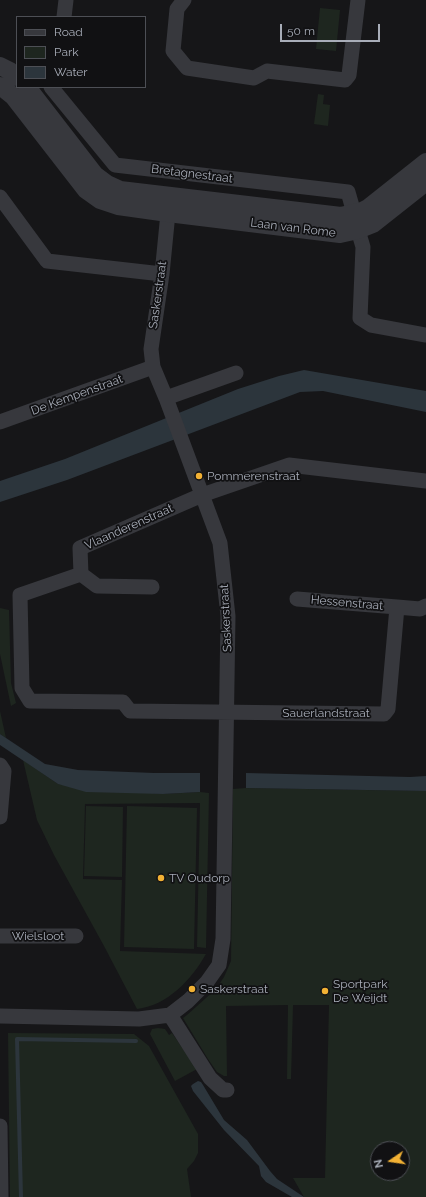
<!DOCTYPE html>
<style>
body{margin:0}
#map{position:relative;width:426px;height:1197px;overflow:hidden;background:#161618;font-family:Raleway,sans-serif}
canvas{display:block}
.legend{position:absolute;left:16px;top:16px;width:130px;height:72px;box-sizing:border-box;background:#111113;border:1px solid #4d4f55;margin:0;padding:5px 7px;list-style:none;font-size:12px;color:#a8adb8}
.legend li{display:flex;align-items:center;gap:8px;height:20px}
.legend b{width:20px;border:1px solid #4d4f55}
.north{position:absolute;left:370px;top:1141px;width:40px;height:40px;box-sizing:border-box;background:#111113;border:1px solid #4d4f55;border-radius:50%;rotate:257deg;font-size:11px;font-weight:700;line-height:16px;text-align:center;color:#a8adb8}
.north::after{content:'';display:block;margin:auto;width:14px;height:18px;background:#f2b134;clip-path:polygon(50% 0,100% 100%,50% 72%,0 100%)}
.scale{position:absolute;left:280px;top:24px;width:100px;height:18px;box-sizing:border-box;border:2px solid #a8adb8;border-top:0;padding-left:5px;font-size:12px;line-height:14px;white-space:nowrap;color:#a8adb8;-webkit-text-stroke:3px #111113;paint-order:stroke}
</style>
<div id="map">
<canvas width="426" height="1197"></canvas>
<ul class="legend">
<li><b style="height:5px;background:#37383d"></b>Road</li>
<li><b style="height:11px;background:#1e261f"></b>Park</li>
<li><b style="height:11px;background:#2c353c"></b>Water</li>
</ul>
<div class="north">N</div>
<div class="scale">50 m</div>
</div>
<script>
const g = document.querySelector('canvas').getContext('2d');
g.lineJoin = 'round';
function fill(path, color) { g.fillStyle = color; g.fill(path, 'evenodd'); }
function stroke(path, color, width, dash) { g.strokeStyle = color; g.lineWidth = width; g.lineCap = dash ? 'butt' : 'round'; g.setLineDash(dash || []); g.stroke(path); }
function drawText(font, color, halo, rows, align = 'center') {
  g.font = font + ' Raleway,sans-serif'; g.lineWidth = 3.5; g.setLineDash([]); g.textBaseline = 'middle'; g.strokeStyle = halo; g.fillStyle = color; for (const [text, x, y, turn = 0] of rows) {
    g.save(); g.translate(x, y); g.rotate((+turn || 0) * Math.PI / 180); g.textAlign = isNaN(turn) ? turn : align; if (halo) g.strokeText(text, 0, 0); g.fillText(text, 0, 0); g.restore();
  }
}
const green = new Path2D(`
 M320 8 340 10 336 51 316 49Z
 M318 94 324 95 323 104 330 105 328 126 314 124Z
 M0 608 9 610 11 683 16 703 11 706 0 654Z
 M0 711 6 738 0 734Z
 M23 760 58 784 163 794 200 792 209 793 206 948 197 947 200 803 85 804 83 879 122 880 120 951 206 954C191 980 168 1005 137 1009L104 946 54 855 37 820Z
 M246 788 426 791V1197H304L293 1178H325L329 1005H293L291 1079H287L288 1005 226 1006 227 1076H224L217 1072 208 1059 183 1018 187 1015 216 989 224 977 231 961 232 879 233 789ZM378 1149H402V1173H378Z
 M86 806 123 807 122 877 84 876Z
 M127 806 197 808 194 949 124 947Z
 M158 1028 165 1029 169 1035 172 1033 197 1069 175 1081 150 1034 152 1029Z
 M8 1033 134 1034 149 1046 198 1134V1153L194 1161 187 1169 191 1197H10Z`);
const water = new Path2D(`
 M304 370 426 391V412L323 391 300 392 67 480 0 502V481L65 459 238 389 279 376Z
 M0 734 45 764 78 770 154 773H200V792L163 794 86 792 58 784 0 745Z
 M246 773 410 777 426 776V791L246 788Z
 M198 1081 201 1082 203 1085 224 1120 247 1140 270 1171 277 1179 304 1197H292L266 1182 261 1176 259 1166 224 1130 193 1091 191 1086 193 1084Z`);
const stream = new Path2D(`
 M21 1197 17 1039 136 1041`);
const minor = new Path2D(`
 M184 0 177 9 173 51 187 68 254 78 267 71 345 80 349 75 358 0
 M64 17 66 0
 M51 87 115 165 348 192 354 213
 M0 197 47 261 162 274
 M358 230 363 247 360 318 371 325 426 335
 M166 398 236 373
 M0 422 153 367
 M81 574 20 595 22 688 30 701 123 702 130 711 384 714 388 709 397 607 420 609 426 606
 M81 574 80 548 202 495 289 465 426 481
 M81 574 97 586 152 587
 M297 599 397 607
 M0 765 4 771 0 817
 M0 936H76
 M170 1015 210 1078 223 1090H227
 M0 1016 139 1019 170 1015 188 1001 207 982 219 965 223 939 228 616 220 543 166 398 153 367 151 349 162 274 168 213
 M0 1126 1 1197`);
const tertiary = new Path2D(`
 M0 66 10 71 17 77
 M0 86 13 96 86 190 100 200 118 206 168 213 340 234 358 230 373 224 426 182
 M27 87 95 175 107 184 120 190 341 216 362 211 368 208 426 162`);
const markers = [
 [199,476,4,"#f2b134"],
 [161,878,4,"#f2b134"],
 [192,989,4,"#f2b134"],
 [325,991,4,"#f2b134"]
];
const streetNames = [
 ["Bretagnestraat",192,174,7],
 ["Laan van Rome",293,228,7],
 ["Saskerstraat",158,295,-82],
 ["De Kempenstraat",77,395,-20],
 ["Vlaanderenstraat",129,527,-24],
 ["Hessenstraat",347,603,5],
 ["Saskerstraat",226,618,-93],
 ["Sauerlandstraat",326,713],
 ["Wielsloot",38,936]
];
const poiNames = [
 ["Pommerenstraat",207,476],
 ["TV Oudorp",169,878],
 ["Sportpark",333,984],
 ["De Weijdt",333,998],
 ["Saskerstraat",200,989]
];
fill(green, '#1e261f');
fill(water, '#2c353c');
stroke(stream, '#2c353c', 4);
stroke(minor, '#37383d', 15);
stroke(tertiary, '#37383d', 18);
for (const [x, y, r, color] of markers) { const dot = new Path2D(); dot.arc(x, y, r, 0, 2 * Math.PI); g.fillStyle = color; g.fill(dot); stroke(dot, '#111113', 1.5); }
drawText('12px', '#a8adb8', '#111113', streetNames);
drawText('12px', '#a8adb8', '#111113', poiNames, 'left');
</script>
